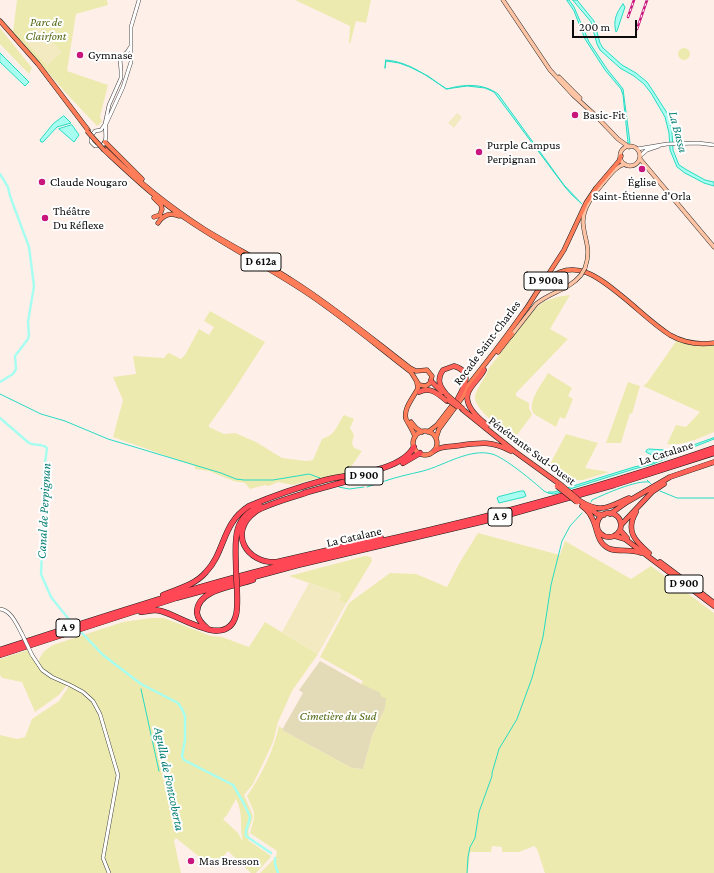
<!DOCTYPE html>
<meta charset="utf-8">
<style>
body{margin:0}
#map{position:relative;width:714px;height:873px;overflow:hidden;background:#ffefe9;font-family:"Crimson Pro",serif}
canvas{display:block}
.scale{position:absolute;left:572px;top:20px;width:65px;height:18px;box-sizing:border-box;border:2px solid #0b0b0b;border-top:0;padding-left:5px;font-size:12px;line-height:14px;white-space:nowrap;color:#0b0b0b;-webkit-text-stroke:3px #fff;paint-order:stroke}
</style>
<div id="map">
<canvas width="714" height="873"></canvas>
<div class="scale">200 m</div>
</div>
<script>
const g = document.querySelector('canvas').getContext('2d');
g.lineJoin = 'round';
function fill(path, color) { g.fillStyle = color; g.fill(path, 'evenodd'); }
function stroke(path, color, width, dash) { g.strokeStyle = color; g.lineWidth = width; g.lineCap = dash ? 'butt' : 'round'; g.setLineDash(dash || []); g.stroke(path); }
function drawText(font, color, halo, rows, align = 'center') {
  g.font = font + ' "Crimson Pro",serif'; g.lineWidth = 4; g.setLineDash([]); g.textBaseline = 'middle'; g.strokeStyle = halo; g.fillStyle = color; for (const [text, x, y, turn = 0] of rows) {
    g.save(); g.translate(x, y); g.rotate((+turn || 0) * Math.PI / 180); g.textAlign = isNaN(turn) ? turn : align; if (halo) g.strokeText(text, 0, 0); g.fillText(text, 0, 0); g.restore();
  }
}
const green = new Path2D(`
 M17 0H107L108 5 76 14 67 71 108 85 100 117 102 122 97 126 64 91 13 32Z
 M295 0H371L366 23 356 21 350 44 349 43 350 26Z
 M0 28 32 68 29 74 0 44Z
 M678 54a6 6 0 1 1 12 0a6 6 0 1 1-12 0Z
 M570 295 550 329 568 339 516 393V396L529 403V408L532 415 514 439C505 431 472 408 475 396 478 385 486 378 489 368L533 311 543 302 557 297Z
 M210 311 265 342 232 393 209 425V427L224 434 235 433 256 442 282 458 306 461 313 460 322 439C337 434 336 426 344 415L354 419 350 428 354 435 352 443 354 448 362 451 346 474 314 479 293 485 278 482 269 486 265 485 250 489 245 483 233 481 209 471 195 469V466L113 437 123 400 113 377 136 374 133 356 164 358 167 354 169 353 181 359 185 355 199 329 209 335 214 327 204 321Z
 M677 340 697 346 714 345V432C699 438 684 446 667 444L676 425 686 427 700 412 643 386 647 383Z
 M548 373 572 388 568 396 573 399 565 419 560 417 556 427 534 414C526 403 542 384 548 373Z
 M628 382 640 386 632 414 630 413 621 443H606Z
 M566 434 598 443 585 468 609 472 583 480H574L550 464Z
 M478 533 560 555 565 541 631 579 651 566 714 613V873H545L537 849 534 846 519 852H502V847L492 846 491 852H470L468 873H260L276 857 277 851 250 833 254 818V812L247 796C261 776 274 750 279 726L283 729 282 730 352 768 363 769 372 736 385 708 382 698 361 684 363 681 320 657 349 603 390 573 416 574 447 587 460 562Z
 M365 556 371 557 372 561 346 604 339 600 341 594 289 576Z
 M151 618H164L211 636 222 637 249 647 265 622 318 654 292 691 278 722 273 742 267 755 253 784 244 795 252 813 253 817 248 831 249 836 248 840 271 856 270 858 256 873H251L228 851 213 868 176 838 174 841 181 873H110L104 858 119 775 102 714 94 700 84 691 52 676 43 670 38 663C41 653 46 648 56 644L123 622ZM236 799C244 815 239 825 243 842L238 833 223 819 227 815Z
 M28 650 42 671 67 685 59 695 35 712 22 682 2 678 0 675V659Z
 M69 686 82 693 93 702 99 714 117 776 102 858 108 873H0V735L17 739 25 737 32 719 59 701Z`);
const cemetery = new Path2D(`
 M320 661 361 684 379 692 382 697 386 698 385 708 372 736 363 769 352 768 282 730 303 693 299 690Z`);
const pitch = new Path2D(`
 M39 26 62 52 47 66 24 40Z
 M457 113 462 117 454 128 448 123Z
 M309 583 341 594 339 600 346 604 318 654 282 632Z`);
const water = new Path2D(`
 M567 0H569L574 7 589 42 607 69 623 89 630 143H628L623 95 621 89 605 70 585 39 574 11Z
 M573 0H577L594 21 600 43 603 48 622 65 636 73 647 82 653 91 669 116 672 132 673 150 679 165 687 170 705 180 714 182V186L704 183 685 173 677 167 670 150 669 133 665 117 651 93 644 84 634 76 620 68 600 50 597 44 591 22Z
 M623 4 625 7 617 31 616 32C613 21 616 13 623 4Z
 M0 53 29 82 25 86 0 62Z
 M386 60C411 62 427 77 447 89 464 84 483 83 498 94L564 185 582 204 572 195 565 187 494 92 485 88 467 86 446 89 428 76 410 67 399 63 386 61 385 68Z
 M64 116 71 123 57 127 43 142H41L40 140 53 124Z
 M72 125 79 135 74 142 59 129Z
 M714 438V439L686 450 653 464 634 469 554 494 548 493V492H554L634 467 652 463 685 448Z
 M649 449 665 450 666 452 665 453 656 457 646 452V451Z
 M521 491H524L526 496 524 497 499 503 497 498 498 497Z`);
const stream = new Path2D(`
 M0 394 41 414 65 421 108 439 221 473 236 479 244 480H273L309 474 320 478
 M647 480 651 484
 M339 487 349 489 364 487
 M367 487C379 483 390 479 402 476 409 474 416 473 423 471 445 465 470 448 492 454 504 457 534 482 544 491L548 493
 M660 491 677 498H714
 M591 502 592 500C605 494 636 480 649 482
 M141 689 159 771
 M467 873 468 857 470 847 475 838 479 812 492 776V773L499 749 517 719 532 678 543 637 551 585 562 541 570 526 582 513`);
const canal = new Path2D(`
 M0 174 8 187 10 196 29 247 34 286 28 322 29 335 28 339 15 356 16 369 13 374 0 382
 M0 418 29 443C35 446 43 443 47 448L44 471V506L41 574 51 597 71 622
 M81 632 103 655 141 684 178 703 182 709 185 716V740L182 756 184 760 233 785 243 802 249 814 250 818 246 831V836L271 853
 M275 858V864L278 873`);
const tertiary = new Path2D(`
 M131 46 127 52 120 59 121 71V78L109 105 105 124 101 130 95 131 91 136V142L95 146H101C109 141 104 132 106 124L123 87 131 62V27L139 0
 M637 149 667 144 698 143 714 145
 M640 156 647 150 659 146
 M0 609C11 610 17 625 22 634
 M32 655 42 670 52 677 70 685 83 692 93 701 100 714 118 775 103 858 109 873`);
const secondary = new Path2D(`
 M503 0 550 70 573 95 595 115
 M559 77 580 98
 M595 115 618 139 629 147
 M620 156a10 10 0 1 1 20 0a10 10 0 1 1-20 0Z
 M640 159 714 247
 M585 268C592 248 584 240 583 222 583 206 595 193 604 182 610 175 616 166 625 164
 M511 336 536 304C550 292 569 290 581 275`);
const primary = new Path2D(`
 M0 21 38 64 88 130
 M105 142 142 179
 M104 150C131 175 157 200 188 220 226 246 268 267 307 293 343 317 376 345 411 372L419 385 426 386 430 383 432 376 427 370 416 371 410 368C371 338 334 307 293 281 264 262 233 247 204 229 168 206 135 179 105 149
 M154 198 161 205 162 209 160 215 154 217
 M158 223C163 215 170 212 179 216
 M544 281 564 250 586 203 596 188 619 161 621 156
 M498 352 512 334
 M462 393C483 367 504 340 523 313 532 302 537 288 548 279 576 257 601 279 623 297 638 309 653 324 670 335 684 343 699 345 714 343
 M411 422 416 428 422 432
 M413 443a12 12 0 1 1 24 0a12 12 0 1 1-24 0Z
 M428 432 437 425 454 403
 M415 437C413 430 409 425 406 419 403 408 414 397 418 388L417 383
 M436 438 439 429 467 391`);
const trunk = new Path2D(`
 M484 370C480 378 473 383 469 391 462 404 478 418 487 425
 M431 381 442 392
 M419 392C430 386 438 394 447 401
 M447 395C440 387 436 380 443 370L454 366C474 372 464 387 457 400
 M462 409 514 451 561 485
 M434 451C441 446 448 447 455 446 478 443 490 440 511 451
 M580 501C601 514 608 507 629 498
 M582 506C586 509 590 513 592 518 598 529 596 543 610 549 620 552 631 549 641 553
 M588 507 597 514 604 515
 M636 512C625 531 635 541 649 553
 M597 525a12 12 0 1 1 24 0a12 12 0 1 1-24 0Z
 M610 514 627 502 670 477 714 462
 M621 525 652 492 664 484
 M620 530 627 538
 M615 536 625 539 714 606
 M660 562 680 577
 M691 585 714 603`);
const motorway = new Path2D(`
 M403 463 420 453
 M304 493 362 477
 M306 493C293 497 265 505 255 512 228 532 246 564 277 562L381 538
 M236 571C236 543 230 519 260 506
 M163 595C178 589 195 585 206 572 226 551 221 524 249 506 273 496 299 487 325 480 350 474 400 472 414 447
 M141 612 155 610 161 611C181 616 227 650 236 615 238 607 237 597 237 588
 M207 628C202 624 198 620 197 613 196 589 236 586 253 580
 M0 650C89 621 177 592 267 569 325 553 384 541 442 527 534 505 625 479 714 448
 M0 655 176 598 298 565 493 519 614 485 714 453`);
const rail = new Path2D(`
 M628 17 634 0
 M637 29 647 0`);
const tertiaryBridge = new Path2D(`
 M22 634 32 655`);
const secondaryBridge = new Path2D(`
 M581 275 585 268`);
const primaryBridge = new Path2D(`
 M87 131 104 150`);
const trunkBridge = new Path2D(`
 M447 395 463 409
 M448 400 458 407
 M561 485 580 501
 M557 486 577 502`);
const motorwayBridge = new Path2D(`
 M236 571 237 588`);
const markers = [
 [80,55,4,"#c8167d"],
 [575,115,4,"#c8167d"],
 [479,152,4,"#c8167d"],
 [642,169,4,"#c8167d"],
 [42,182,4,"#c8167d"],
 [45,218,4,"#c8167d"],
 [191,861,4,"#c8167d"]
];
const shields = [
 [261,262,40],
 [546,281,44],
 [364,476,38],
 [500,517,24],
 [684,584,38],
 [68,628,24]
];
const shieldNames = [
 ["D 612a",261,262],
 ["D 900a",546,281],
 ["D 900",364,476],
 ["A 9",500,517],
 ["D 900",684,584],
 ["A 9",68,628]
];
const parkNames = [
 ["Parc de",46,22],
 ["Clairfont",46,36],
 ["Cimetière du Sud",338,716]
];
const poiNames = [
 ["Gymnase",88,55],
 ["Basic-Fit",583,115],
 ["Purple Campus",487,145],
 ["Perpignan",487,159],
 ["Claude Nougaro",50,182],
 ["Église",642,182,"center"],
 ["Saint-Étienne d'Orla",642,196,"center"],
 ["Théâtre",53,211],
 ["Du Réflexe",53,225],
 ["Mas Bresson",199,861]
];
const streetNames = [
 ["Rocade Saint-Charles",487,343,-53],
 ["Pénétrante Sud-Ouest",532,451,37],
 ["La Catalane",666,453,-18],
 ["La Catalane",354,537,-13]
];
const waterNames = [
 ["La Bassa",678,132,75],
 ["Canal de Perpignan",44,511,-87],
 ["Agulla de Fontcoberta",169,779,78]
];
fill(green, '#edeaaf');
fill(cemetery, '#e3dab8');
fill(pitch, '#f3eac1');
fill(water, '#a7fdef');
stroke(water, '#27dbc3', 1);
stroke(stream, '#27dbc3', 1);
stroke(canal, '#a7fdef', 2.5);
stroke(tertiary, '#3e3e3e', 4);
stroke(secondary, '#2d2d2d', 4.5);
stroke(primary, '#1c1c1c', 5);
stroke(trunk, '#1c1c1c', 5.5);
stroke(motorway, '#1c1c1c', 6);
stroke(tertiary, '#fff', 3);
stroke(secondary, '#ffc4a4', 3.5);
stroke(primary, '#ff7e59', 4);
stroke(trunk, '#ff6257', 4.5);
stroke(motorway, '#ff4755', 5);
stroke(rail, '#c8167d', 2.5);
stroke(rail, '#fff', 1, [3]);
stroke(tertiaryBridge, '#3e3e3e', 4, []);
stroke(secondaryBridge, '#2d2d2d', 4.5, []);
stroke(primaryBridge, '#1c1c1c', 5, []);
stroke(trunkBridge, '#1c1c1c', 5.5, []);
stroke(motorwayBridge, '#1c1c1c', 6, []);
stroke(tertiaryBridge, '#fff', 3);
stroke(secondaryBridge, '#ffc4a4', 3.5);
stroke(primaryBridge, '#ff7e59', 4);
stroke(trunkBridge, '#ff6257', 4.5);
stroke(motorwayBridge, '#ff4755', 5);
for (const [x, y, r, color] of markers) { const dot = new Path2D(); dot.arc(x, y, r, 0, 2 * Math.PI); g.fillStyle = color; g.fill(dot); stroke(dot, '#fff', 1.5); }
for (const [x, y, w] of shields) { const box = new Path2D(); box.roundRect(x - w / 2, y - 9, w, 18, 3); g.fillStyle = '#fff'; g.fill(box); stroke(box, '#0b0b0b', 1); }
drawText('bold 11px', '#0b0b0b', null, shieldNames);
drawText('italic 12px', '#536816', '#fff', parkNames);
drawText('12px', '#0b0b0b', '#fff', poiNames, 'left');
drawText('12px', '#0b0b0b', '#fff', streetNames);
drawText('italic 13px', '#0b8277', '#fff', waterNames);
</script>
